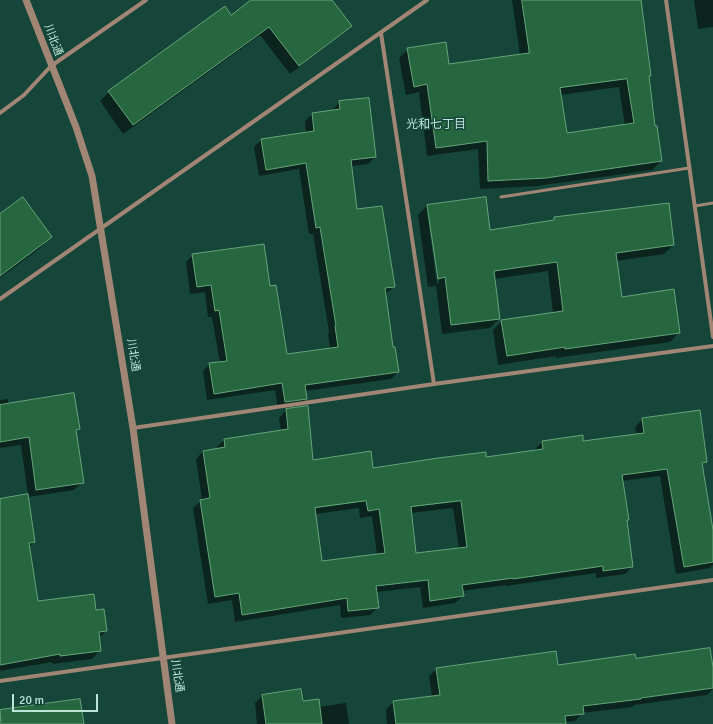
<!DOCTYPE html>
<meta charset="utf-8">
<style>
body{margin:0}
#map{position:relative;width:713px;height:724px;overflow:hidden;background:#164539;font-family:Signika,sans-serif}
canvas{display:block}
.scale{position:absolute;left:12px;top:694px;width:86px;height:18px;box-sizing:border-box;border:2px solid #bce5d8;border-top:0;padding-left:5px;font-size:12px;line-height:14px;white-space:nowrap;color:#bce5d8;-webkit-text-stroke:3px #164539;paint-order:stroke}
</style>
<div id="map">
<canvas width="713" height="724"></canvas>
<div class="scale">20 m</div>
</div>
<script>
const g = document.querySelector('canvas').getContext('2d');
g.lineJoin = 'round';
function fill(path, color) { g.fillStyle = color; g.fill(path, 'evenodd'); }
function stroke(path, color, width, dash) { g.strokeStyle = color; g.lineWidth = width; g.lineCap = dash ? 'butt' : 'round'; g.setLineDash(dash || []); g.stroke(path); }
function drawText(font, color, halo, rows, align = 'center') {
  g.font = font + ' Signika,"Noto Sans JP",sans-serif'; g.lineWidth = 3; g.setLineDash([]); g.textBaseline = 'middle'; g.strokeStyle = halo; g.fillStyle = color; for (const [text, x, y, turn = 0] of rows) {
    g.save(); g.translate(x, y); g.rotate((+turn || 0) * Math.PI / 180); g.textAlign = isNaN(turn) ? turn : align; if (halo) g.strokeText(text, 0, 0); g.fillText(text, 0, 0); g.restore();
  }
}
const shadow = new Path2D(`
 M253 0H331L351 26 341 35 290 74 260 35 123 134 100 101 109 92 231 16Z
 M512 0H640L650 75 648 78 654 128 661 161 652 170 537 186 480 189 478 149 427 156 419 92 406 95 399 58 408 49 449 65 520 55ZM619 87 625 126 567 134 560 95Z
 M694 0H713V27L698 29Z
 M340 102 375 157 368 164 351 166 357 210 394 287 385 294 392 348 398 372 391 379 305 391 306 399 299 406 278 409 275 390 207 400 203 371 210 364 220 363 212 317H208L205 292 190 294 186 262 193 255 269 287 286 355 330 349 328 334 329 332 313 234H309L299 169 259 176 254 147 261 140 306 133 305 121 312 114 333 111V109Z
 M427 206 489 231 551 221 554 218 673 245 664 254 616 261 621 298 679 332 670 342 556 358V356L498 365 493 330 502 321 553 313 548 271 494 279 499 319 490 328 442 334 436 286 428 287 418 215ZM427 212H429L439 283 437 284Z
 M0 216 51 237 40 248 0 278Z
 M8 399V405L79 429 76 432 82 482 74 490 28 497 34 542 28 548 37 602 95 611 106 631 99 638 100 650 92 659 52 664V662L0 671V500L28 495 21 445 0 448V400Z
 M286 410 313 461 372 469 486 458 535 452V449L542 442 582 443 637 435 635 427 643 419 706 462 701 466 713 536V565L710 568 676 574 660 476 622 481 628 520 626 521 632 567 625 574 596 578V573L506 586V585L462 591 463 596 455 603 423 608 420 587 376 592 377 608 370 615 341 618 340 605 235 622 232 600 208 604 193 508 202 500 196 459 203 451 217 449V447L224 440 281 431 279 418ZM359 508 360 518 372 516 377 555 322 562 315 514ZM453 508 459 549 415 554 410 513Z
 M635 659 713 675V689L707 695 634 705 632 707 582 713 575 721 565 722V724H387L386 710 393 702 432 697 429 676 437 669 557 666Z
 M262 696 302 702 319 707 346 703 349 724H257L255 703Z`);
const building = new Path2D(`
 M251 0H332L352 26 299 66 269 27 133 125 108 91 225 6 231 15Z
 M522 0H641L651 76H649L655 126H657L662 161 546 178 488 181 487 141 436 148 427 84 414 87 407 48 446 42 449 64 529 53ZM627 79 634 123 567 133 560 88Z
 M369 98 376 157 351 160 357 209 382 206 395 287 385 288 393 347H395L399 372 305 385 307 399 285 402 282 383 214 394 209 363 227 361 219 310 215 311 211 285 197 287 192 254 264 244 270 286 276 285 287 354 338 347 335 326H336L320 227 316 228 306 163 266 170 261 139 314 131 312 113 340 109 339 101Z
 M23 197 52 237 0 276V214Z
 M486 197 490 230 554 220V217L669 203 674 245 616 253 622 297 674 289 680 333 565 349V347L507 356 501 320 563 311 557 262 494 271 500 319 451 325 445 277 438 279 427 205Z
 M74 393 80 429 76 430 84 483 36 490 29 437 0 442V405Z
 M308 406 313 460 371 451 373 468 438 458 486 452V457L543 449 542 441 583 435V441L644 433 642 418 700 410 707 462 702 463 713 530V562L684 567 667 469 622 475 629 520H627L633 567 603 571V566L513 579V578L462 585 464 596 430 601 428 580 376 586 379 608 348 611 347 598 242 615 239 593 215 597 200 500 210 498 203 451 225 447 224 439 288 429 286 409ZM366 501 368 511 379 509 385 553 322 561 315 508ZM461 501 467 547 416 553 411 507Z
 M28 494 35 542 29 543 38 601 94 594 96 610 104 609 107 631 99 632 101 651 60 656V654L0 665V499Z
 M710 648 713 667V688L641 698V699L583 706 584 714 565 716 566 724H396L393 701 440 695 436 668 556 651 558 665 635 654 636 658Z
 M301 689 303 701 319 699 322 724H266L262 695Z
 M80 699 84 724H1L0 710Z`);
const service = new Path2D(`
 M501 197 689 168
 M695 206 713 203`);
const minor = new Path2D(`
 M666 0 713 337
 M381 33 434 384
 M0 113 24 95 51 66 146 0
 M0 299 427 0
 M133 428 434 384 713 346
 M0 681 713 580`);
const tertiary = new Path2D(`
 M26 0 76 127 92 176 133 428 172 724`);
const streetNames = [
 ["川北通",53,40,69],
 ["川北通",133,355,81],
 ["川北通",177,676,82]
];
const neighbourhoodNames = [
 ["光和七丁目",436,125]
];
fill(shadow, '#0007');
fill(building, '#266740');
stroke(building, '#65a57a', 1);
stroke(service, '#a18675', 3);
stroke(minor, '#a18675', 4);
stroke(tertiary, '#a18675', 7);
drawText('11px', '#bce5d8', '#164539', streetNames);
drawText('12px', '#bce5d8', '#164539', neighbourhoodNames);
</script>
